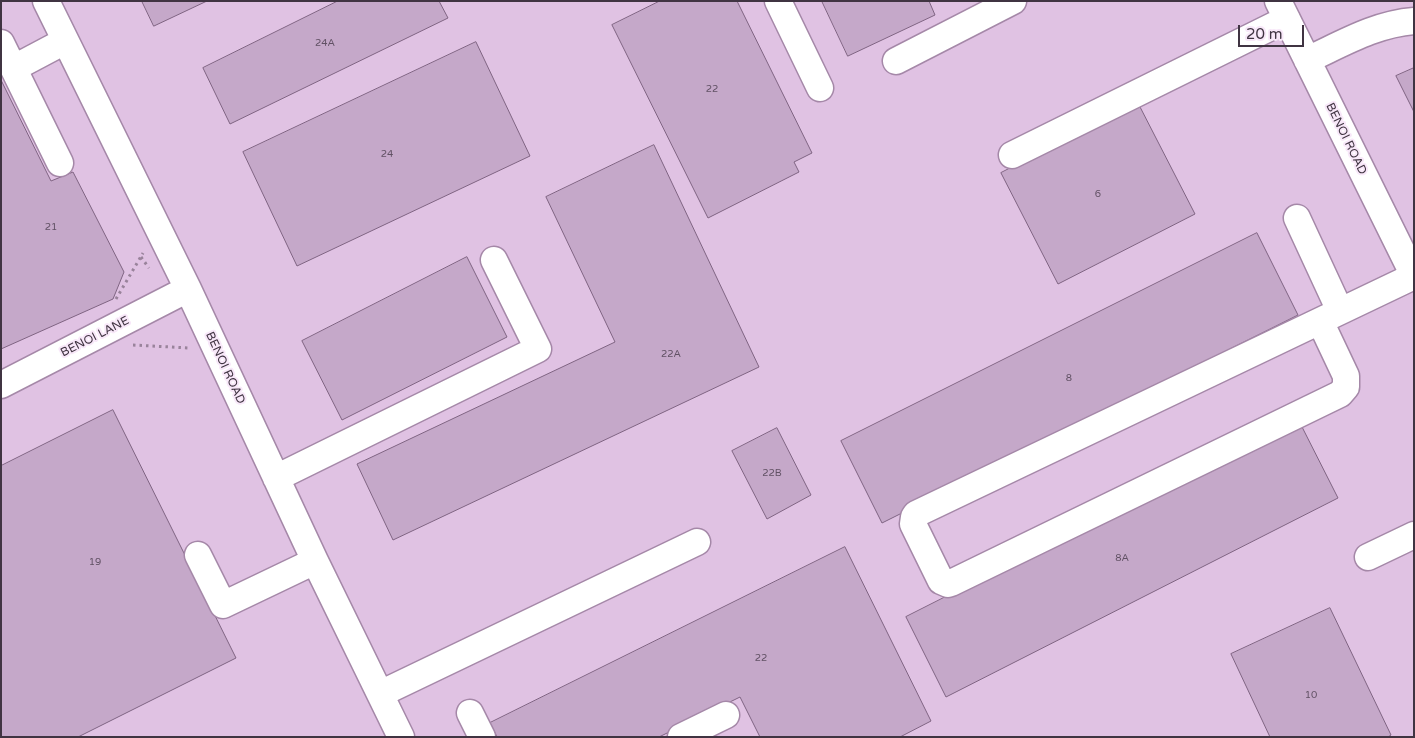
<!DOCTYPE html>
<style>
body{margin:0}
#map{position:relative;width:1415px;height:738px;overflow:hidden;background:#e0c2e3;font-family:"Varela Round",sans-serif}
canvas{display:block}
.frame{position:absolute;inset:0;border:2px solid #403442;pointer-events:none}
.scale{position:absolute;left:1238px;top:25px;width:66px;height:22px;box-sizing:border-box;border:2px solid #403442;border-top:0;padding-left:6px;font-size:15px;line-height:18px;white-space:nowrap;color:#403442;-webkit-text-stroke:4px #f8e8f9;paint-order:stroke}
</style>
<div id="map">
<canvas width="1415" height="738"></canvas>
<div class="frame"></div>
<div class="scale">20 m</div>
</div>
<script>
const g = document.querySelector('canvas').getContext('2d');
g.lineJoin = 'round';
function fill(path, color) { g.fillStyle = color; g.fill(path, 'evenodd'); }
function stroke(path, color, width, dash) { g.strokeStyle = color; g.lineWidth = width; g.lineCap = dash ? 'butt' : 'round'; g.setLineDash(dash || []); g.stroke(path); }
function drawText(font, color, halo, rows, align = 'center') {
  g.font = font + ' "Varela Round",sans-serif'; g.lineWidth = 4; g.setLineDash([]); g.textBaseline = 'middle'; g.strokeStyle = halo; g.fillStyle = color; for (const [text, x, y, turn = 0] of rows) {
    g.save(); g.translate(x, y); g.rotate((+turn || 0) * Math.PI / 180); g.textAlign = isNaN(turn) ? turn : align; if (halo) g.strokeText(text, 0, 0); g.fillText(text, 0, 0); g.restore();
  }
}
const building = new Path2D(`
 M142 1H207L154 26Z
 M338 1H439L448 18 230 124 203 68Z
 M660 1H737L812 153 794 162 799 172 708 218 612 25Z
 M822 1H929L935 15 848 56Z
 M476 42 530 156 297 266 243 152Z
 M1414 68V112L1396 76Z
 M1 80 51 181 73 172 124 272 113 299 1 349Z
 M1138 103 1195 214 1058 284 1001 173Z
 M654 145 759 367 393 540 357 464 615 342 546 197Z
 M1257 233 1298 315 882 523 841 441Z
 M467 257 507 337 342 420 302 341Z
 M113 410 236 658 78 737H1V466Z
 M1298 419 1338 498 946 697 906 617Z
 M777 428 811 495 767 519 732 451Z
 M845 547 931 721 900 737H760L740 697 659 737H497L490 723Z
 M1330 608 1391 735 1388 737H1270L1231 654Z`);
const path = new Path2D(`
 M141 257 149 268
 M116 299 143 253
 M133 345 189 348`);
const minor = new Path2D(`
 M46 1 188 289 315 561 401 737
 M778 1 820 88
 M1278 1 1414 276
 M1 43 60 163
 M1307 60C1342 44 1375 24 1414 21
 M896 61 1013 1
 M14 68 65 41
 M1012 155 1287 19
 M1297 218 1340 311
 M1320 321 1346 376V387L1340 394 951 583 948 584 941 581 913 524 914 517 916 514 1414 276
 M1 385 188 289
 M276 478 538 349 494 260
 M198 555 223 605 315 561
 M1368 557 1414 535
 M380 694 697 542
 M470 713 482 737
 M681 737 726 715`);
const numberNames = [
 ["24A",325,43],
 ["22",712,89],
 ["24",387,154],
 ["6",1098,194],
 ["21",51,227],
 ["22A",671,354],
 ["8",1069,378],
 ["22B",772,473],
 ["8A",1122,558],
 ["19",95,562],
 ["22",761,658],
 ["10",1311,695]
];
const streetNames = [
 ["BENOI ROAD",1346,139,64],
 ["BENOI LANE",95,337,-27],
 ["BENOI ROAD",225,368,65]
];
fill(building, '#c5a8c9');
stroke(building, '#7f6482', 1);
stroke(minor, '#a588a8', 29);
stroke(path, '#99839b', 3, [2.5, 4]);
stroke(minor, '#fff', 26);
drawText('10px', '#615164', null, numberNames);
drawText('12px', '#403442', '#f8e8f9', streetNames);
</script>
